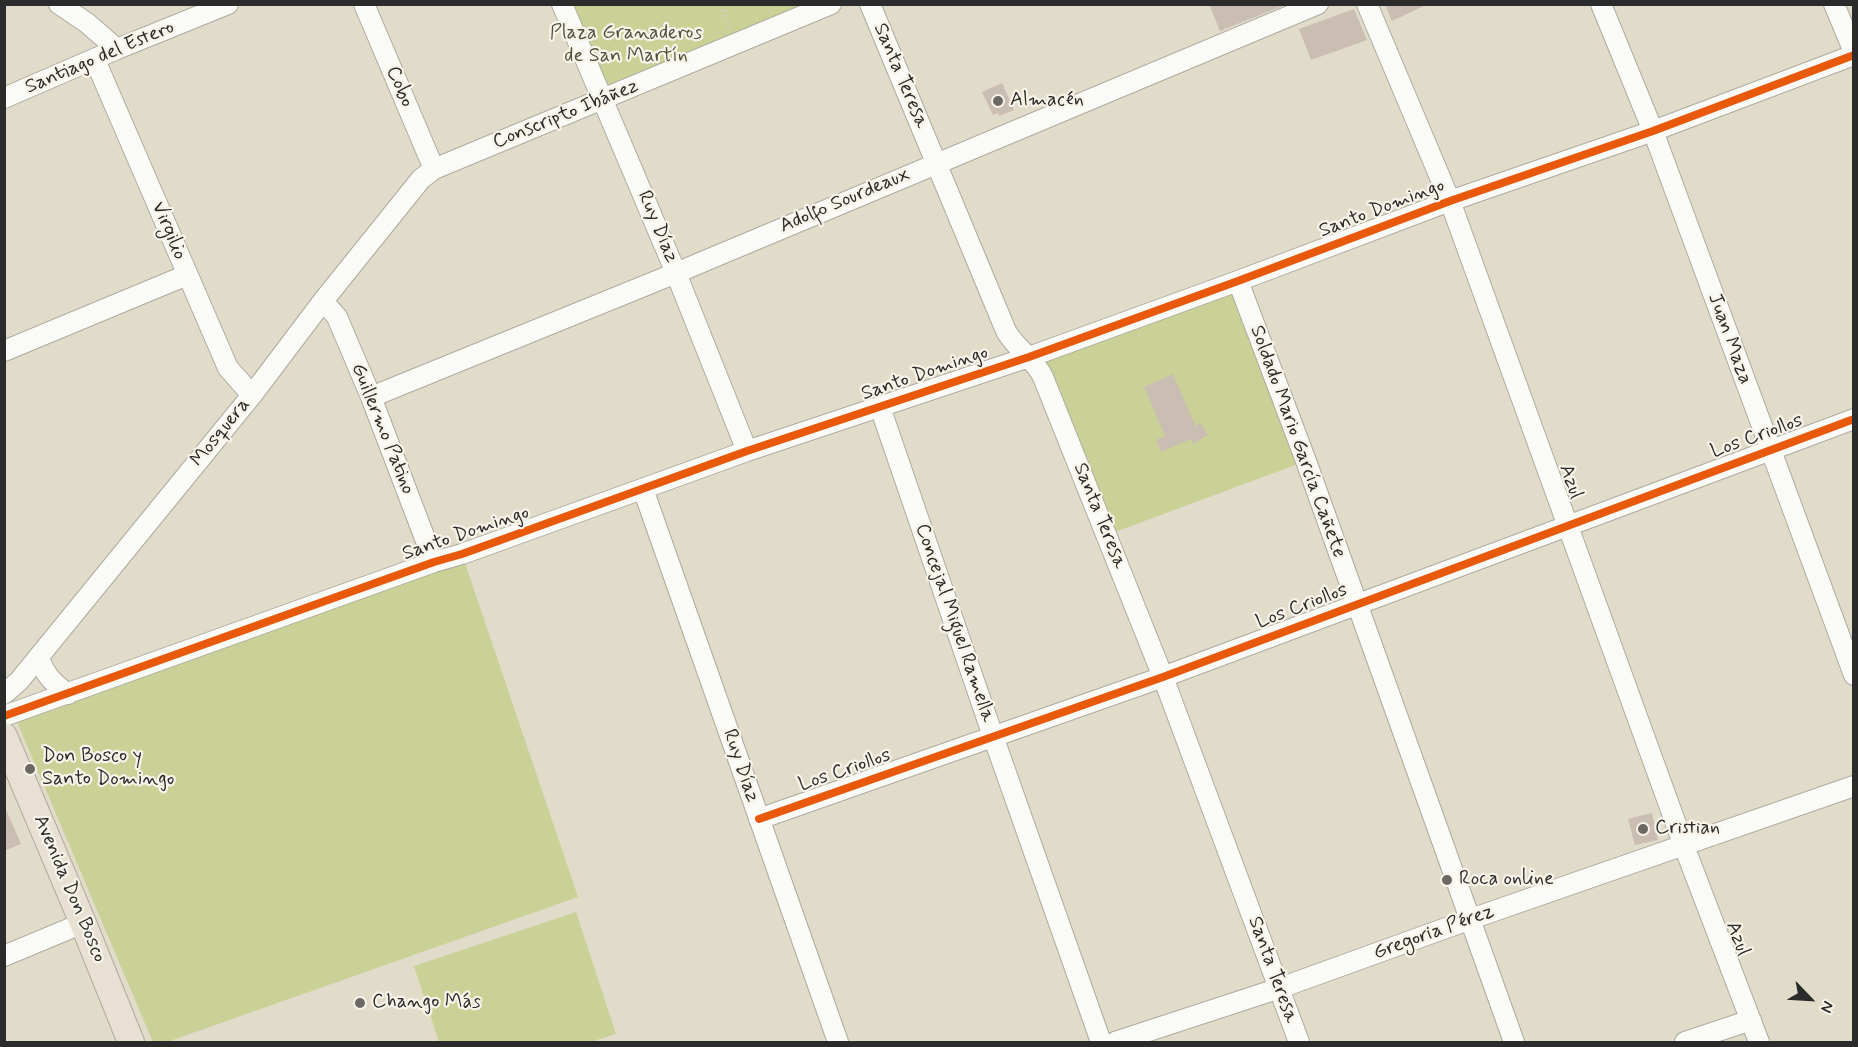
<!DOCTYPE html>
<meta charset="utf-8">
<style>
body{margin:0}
#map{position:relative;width:1858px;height:1047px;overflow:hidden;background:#e1dbc9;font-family:Mynerve,sans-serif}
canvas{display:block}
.frame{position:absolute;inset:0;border:6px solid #2b2b2b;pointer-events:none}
.north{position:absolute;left:1780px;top:969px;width:60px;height:60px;-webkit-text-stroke:4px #f7f3e8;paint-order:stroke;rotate:115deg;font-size:16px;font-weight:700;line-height:24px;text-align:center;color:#2b2b2b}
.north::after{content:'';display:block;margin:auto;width:21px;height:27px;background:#2b2b2b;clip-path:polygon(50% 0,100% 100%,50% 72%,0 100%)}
</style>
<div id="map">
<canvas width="1858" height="1047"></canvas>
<div class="frame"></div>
<div class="north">N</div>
</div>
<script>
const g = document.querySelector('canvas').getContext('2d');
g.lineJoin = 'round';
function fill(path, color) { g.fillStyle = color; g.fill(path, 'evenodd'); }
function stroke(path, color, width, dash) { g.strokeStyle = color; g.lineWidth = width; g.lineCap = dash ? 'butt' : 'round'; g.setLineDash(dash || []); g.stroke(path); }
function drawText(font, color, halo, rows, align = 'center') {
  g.font = font + ' Mynerve,sans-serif'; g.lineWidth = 4.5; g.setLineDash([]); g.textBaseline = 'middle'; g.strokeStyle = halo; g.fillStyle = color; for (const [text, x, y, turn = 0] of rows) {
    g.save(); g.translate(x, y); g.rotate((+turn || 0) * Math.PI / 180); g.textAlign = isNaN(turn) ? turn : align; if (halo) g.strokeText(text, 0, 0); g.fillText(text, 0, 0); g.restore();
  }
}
const green = new Path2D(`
 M562 5H831L603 101Z
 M1238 281 1306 461 1107 535 1029 357Z
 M462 554 578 897 167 1042H153L17 722Z
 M576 912 616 1034 590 1042H439L414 966Z`);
const building = new Path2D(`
 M1209 4H1285V5L1220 31Z
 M1385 4H1428L1392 21Z
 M1354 9 1367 40 1311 60 1299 29Z
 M1002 83 1014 110 999 116 998 113 993 115 982 92Z
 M1173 374 1196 427 1200 422 1208 435 1193 444 1191 439 1161 452 1156 440 1165 436 1144 387Z
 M4 805 21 844 4 851Z
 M1652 813 1658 840 1635 845 1628 819Z`);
const path = new Path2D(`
 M720 4 730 29`);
const minor = new Path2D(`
 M59 4 87 23 117 49
 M364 4 434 169
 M562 4 676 273 747 451
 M870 4 1006 331C1016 349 1034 358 1043 377L1163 677 1299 1042
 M1367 4 1450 201 1684 846 1759 1042
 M1601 4 1653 131 1854 675
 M1834 4 1854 52
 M95 60 228 368 252 395
 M4 98 117 49 228 4
 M1238 281 1306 461 1514 1042
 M323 301 337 317 371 397 434 562
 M4 351 187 275
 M371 397 676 273 1318 4
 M880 407 993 736 1101 1042
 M643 489 838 1042
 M39 657C44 674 53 683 68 694
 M4 694 19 681 252 395 323 301 421 179 434 169 831 4
 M4 716 434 562 462 554 747 451 1029 357 1238 281 1450 201 1653 131 1854 55
 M759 819 1163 677 1854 419
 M4 956 83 923
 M1115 1042 1280 988 1471 919 1854 786
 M1685 1042 1751 1020`);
const major = new Path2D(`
 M4 736 83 923 131 1042`);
const cycleway = new Path2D(`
 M4 716 434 562 462 554 747 451 1029 357 1238 281 1450 201 1653 131 1854 55
 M759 819 1163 677 1854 419`);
const markers = [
 [998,101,6,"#6b6962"],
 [30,769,6,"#6b6962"],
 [1643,829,6,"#6b6962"],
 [1447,880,6,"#6b6962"],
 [360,1003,6,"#6b6962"]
];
const parkNames = [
 ["Plaza Granaderos",626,34],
 ["de San Martín",626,57]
];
const streetNames = [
 ["Santiago del Estero",100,58,-23],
 ["Santa Teresa",900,76,67],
 ["Cobo",399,87,67],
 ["Conscripto Ibáñez",566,115,-22],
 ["Adolfo Sourdeaux",845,201,-23],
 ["Santo Domingo",1382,209,-21],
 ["Ruy Díaz",657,227,67],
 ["Virgilio",168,231,67],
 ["Juan Maza",1729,339,70],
 ["Santo Domingo",925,374,-19],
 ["Guillermo Patino",382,429,68],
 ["Mosquera",221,433,-51],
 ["Los Criollos",1757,437,-20],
 ["Soldado Mario García Cañete",1297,442,70],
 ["Azul",1570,482,70],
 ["Santa Teresa",1099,516,68],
 ["Santo Domingo",466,534,-19],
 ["Los Criollos",1302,607,-21],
 ["Concejal Miguel Ramella",954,623,71],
 ["Ruy Díaz",740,766,71],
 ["Los Criollos",845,771,-19],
 ["Avenida Don Bosco",69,889,67],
 ["Gregoria Pérez",1434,933,-20],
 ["Azul",1737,939,69],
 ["Santa Teresa",1272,970,70]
];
const poiNames = [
 ["Almacén",1010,101],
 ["Don Bosco y",42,757],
 ["Santo Domingo",42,780],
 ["Cristian",1655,829],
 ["Roca online",1459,880],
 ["Chango Más",372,1003]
];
fill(green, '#cad196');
fill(building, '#cabdb2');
stroke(minor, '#aeaa9f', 22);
stroke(major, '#aeaa9f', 28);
stroke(path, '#d1cfcb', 3, [1.5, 4.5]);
stroke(minor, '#fafaf7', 20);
stroke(major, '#e7e0d3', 26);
stroke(cycleway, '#e8590c', 8);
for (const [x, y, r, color] of markers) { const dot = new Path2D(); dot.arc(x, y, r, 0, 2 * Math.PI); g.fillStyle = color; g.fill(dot); stroke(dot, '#f7f3e8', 2); }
drawText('20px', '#4e523c', '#f7f3e8', parkNames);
drawText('20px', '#2b2b2b', '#f7f3e8', streetNames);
drawText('20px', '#2b2b2b', '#f7f3e8', poiNames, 'left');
</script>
